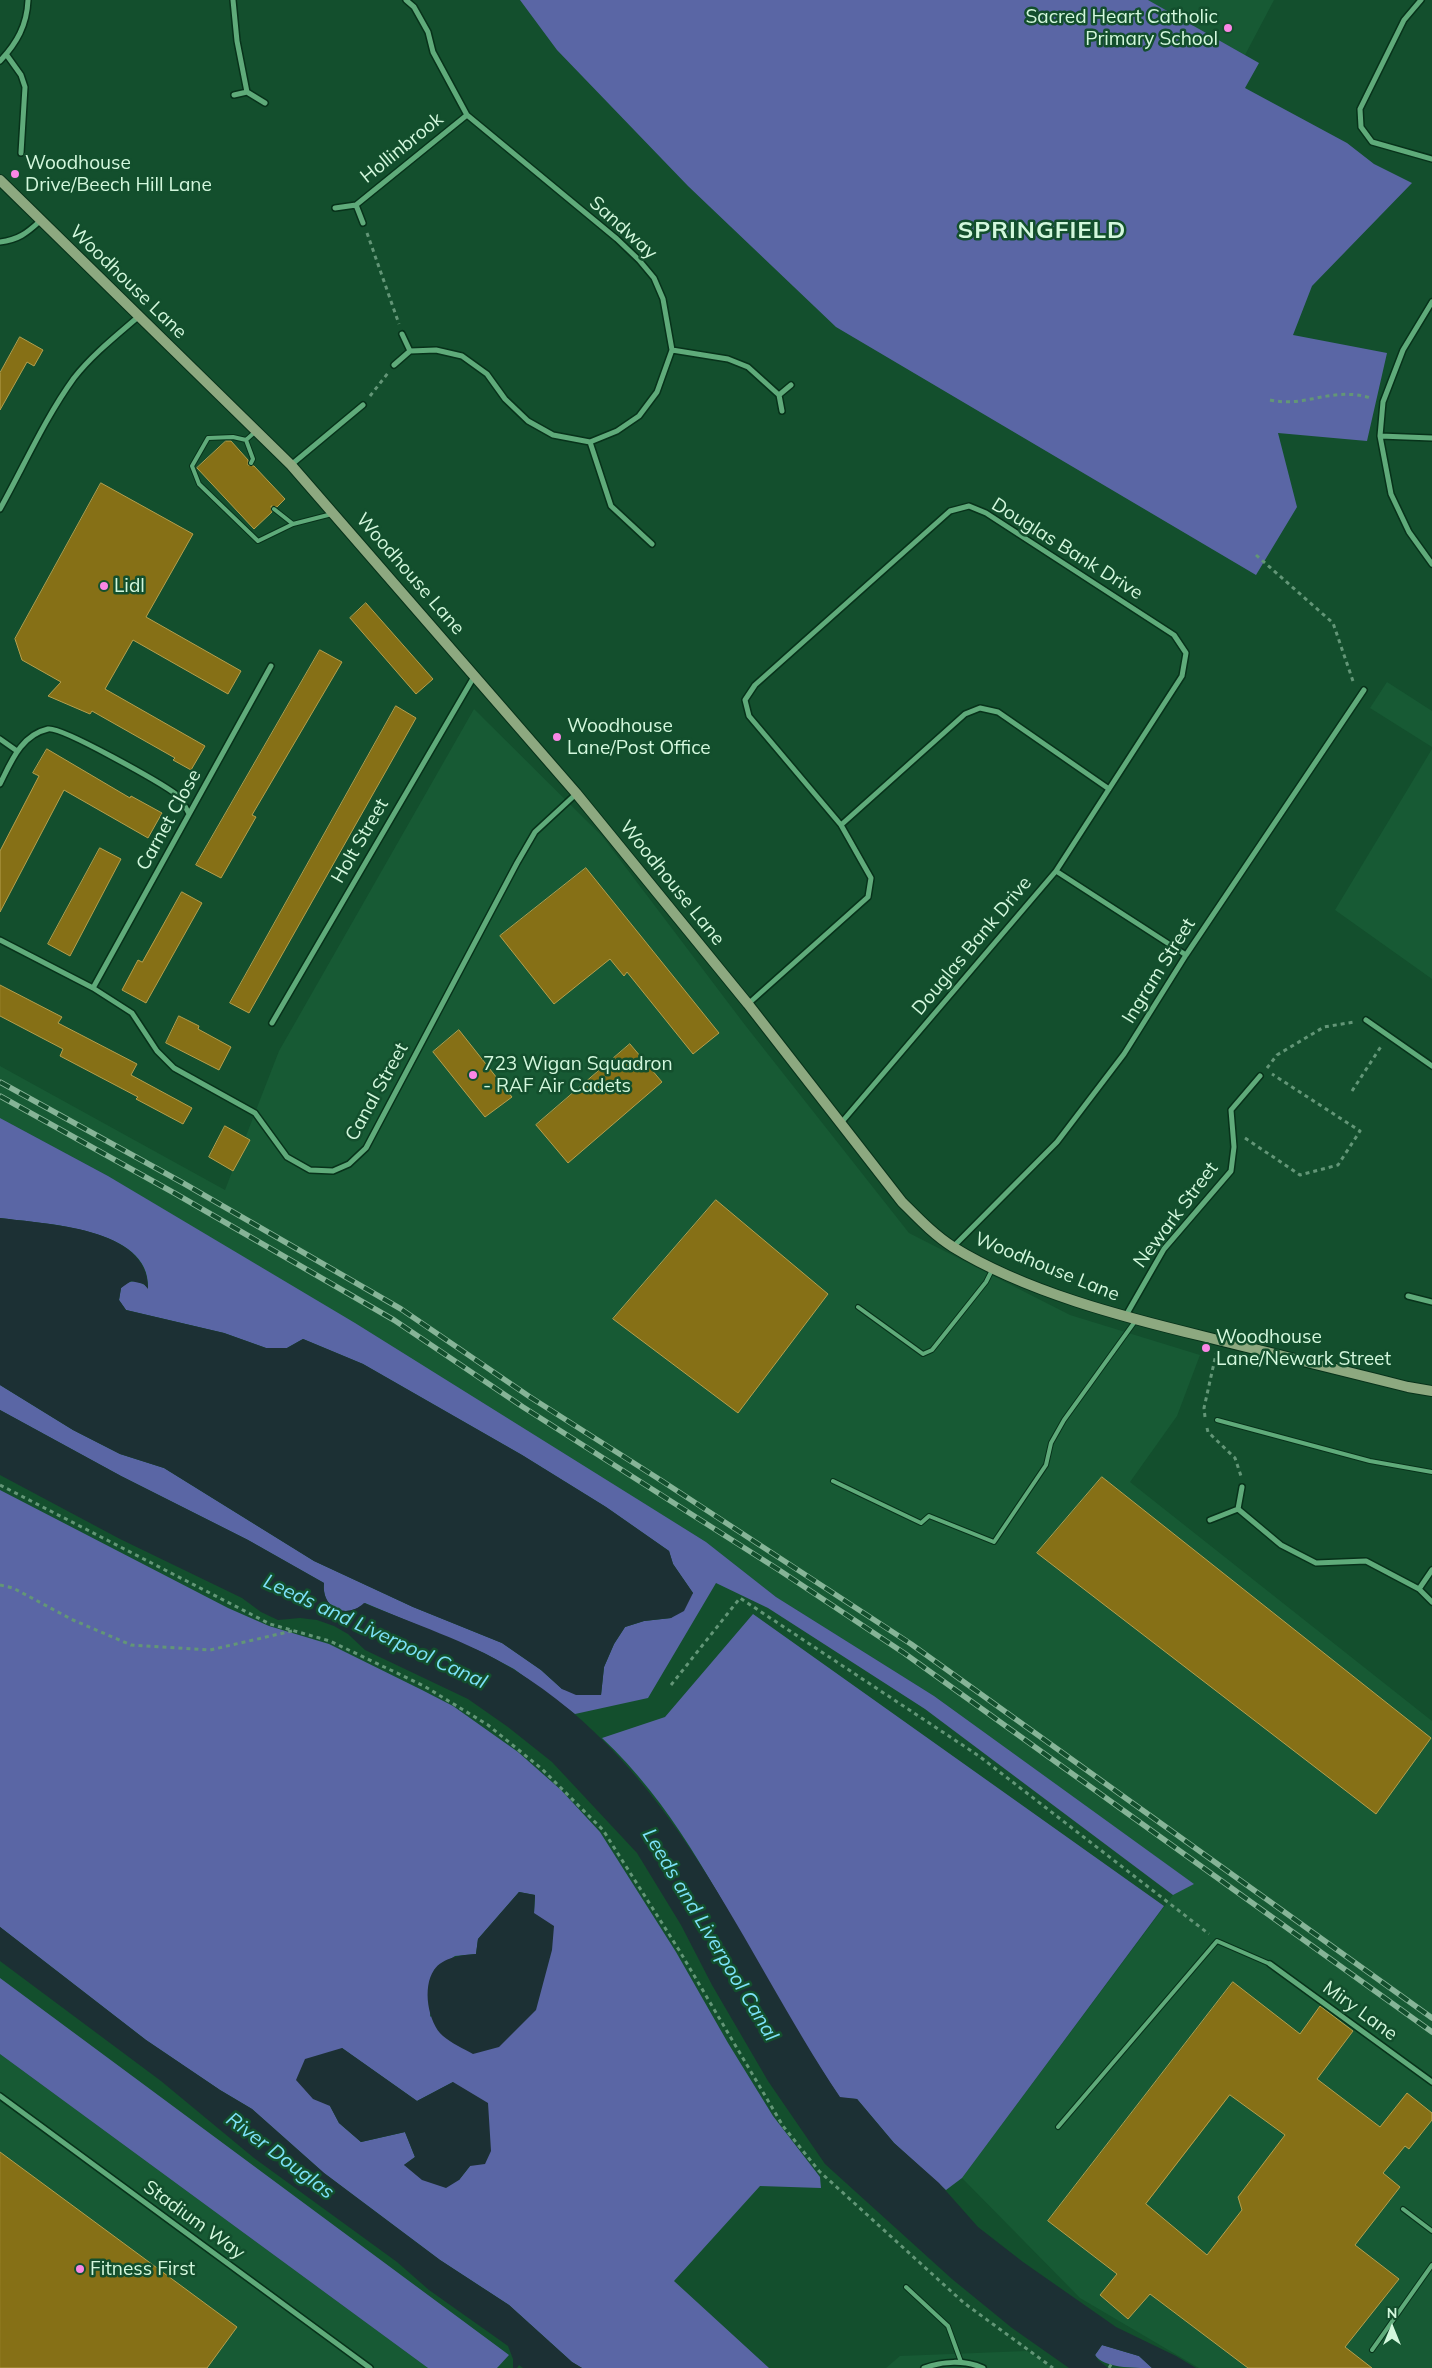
<!DOCTYPE html>
<style>
body{margin:0}
#map{position:relative;width:1432px;height:2368px;overflow:hidden;background:#134f2d;font-family:Mulish,sans-serif}
canvas{display:block}
.north{position:absolute;left:1367px;top:2303px;width:50px;height:50px;-webkit-text-stroke:4px #134f2d;paint-order:stroke;rotate:0deg;font-size:14px;font-weight:700;line-height:20px;text-align:center;color:#d3f8dd}
.north::after{content:'';display:block;margin:auto;width:18px;height:22px;background:#d3f8dd;clip-path:polygon(50% 0,100% 100%,50% 72%,0 100%)}
</style>
<div id="map">
<canvas width="1432" height="2368"></canvas>
<div class="north">N</div>
</div>
<script>
const g = document.querySelector('canvas').getContext('2d');
g.lineJoin = 'round';
function fill(path, color) { g.fillStyle = color; g.fill(path, 'evenodd'); }
function stroke(path, color, width, dash) { g.strokeStyle = color; g.lineWidth = width; g.lineCap = dash ? 'butt' : 'round'; g.setLineDash(dash || []); g.stroke(path); }
function drawText(font, color, halo, rows, align = 'center') {
  g.font = font + ' Mulish,sans-serif'; g.lineWidth = 5; g.setLineDash([]); g.textBaseline = 'middle'; g.strokeStyle = halo; g.fillStyle = color; for (const [text, x, y, turn = 0] of rows) {
    g.save(); g.translate(x, y); g.rotate((+turn || 0) * Math.PI / 180); g.textAlign = isNaN(turn) ? turn : align; if (halo) g.strokeText(text, 0, 0); g.fillText(text, 0, 0); g.restore();
  }
}
const built = new Path2D(`
 M1148 0H1274L1245 55Z
 M1387 682 1432 711V747L1370 708Z
 M474 709 602 836 745 1025 909 1233 1070 1315 1200 1355 1177 1416 1130 1482 1432 1721V2368H1199L1080 2298 962 2178 1173 1895 1193 1884 934 1696 776 1597 706 1542 108 1176 0 1118V1066L225 1190 279 1051Z
 M1432 749V979L1335 910Z
 M0 2054 428 2368H0Z
 M1027 2351 1053 2368H886L900 2356Z`);
const green = new Path2D(`
 M520 0H1148L1259 63 1245 88 1347 143 1374 164 1412 183 1312 286 1293 335 1387 353 1367 441 1278 433 1297 507 1256 575 836 327 688 186 557 50Z
 M0 1118 108 1176 355 1323 706 1542 776 1597 934 1696 1194 1884 1173 1895 925 1709 768 1608 716 1583 648 1698 575 1714 514 1669 484 1653 365 1603C346 1620 321 1608 324 1583L248 1540 121 1476 0 1410V1385L73 1430 120 1454 164 1468 314 1561 413 1607 502 1643 541 1670 562 1689 601 1695 604 1667 614 1644 625 1627 644 1621 671 1618 693 1593 673 1564 669 1551 606 1507 522 1455 363 1364 303 1339 287 1348H266L224 1333 126 1310 119 1300 121 1288C129 1279 139 1279 148 1288 151 1227 43 1224 0 1218Z
 M0 1490 228 1608 269 1626 329 1644 422 1690 453 1706 518 1752 561 1790 600 1832 676 1952 728 2043 773 2116 820 2177 821 2188 760 2186 674 2281 769 2368H582L572 2362 509 2305 440 2260 324 2173 252 2109 220 2090 146 2040 0 1927ZM519 1892 535 1895 534 1913 430 2017 434 1970 455 1956 476 1954 478 1939ZM342 2048 417 2101 453 2082 470 2166 459 2180 404 2165 415 2157 405 2132 361 2142 339 2123 330 2106Z
 M753 1614 1164 1906 962 2178 946 2190 894 2143 857 2099 840 2098C812 2055 785 2013 760 1968 715 1888 671 1802 602 1738L665 1717Z
 M0 1978 509 2355 497 2368H428L0 2054Z
 M1102 2345 1139 2356 1152 2368C1134 2368 1103 2368 1095 2355Z`);
const water = new Path2D(`
 M0 1218C45 1224 150 1227 148 1289L144 1284 131 1281 121 1288 119 1300 126 1310 224 1333 266 1348H287L303 1339 363 1364 522 1455 606 1507 669 1551 673 1564 693 1593 684 1611 671 1618 644 1621 625 1627 614 1644 604 1667 601 1695H576L562 1689 541 1670 502 1643 413 1607 314 1561 164 1468 120 1454 73 1430 0 1385Z
 M0 1410 121 1476 248 1540 324 1583C321 1608 346 1620 364 1603 414 1624 467 1641 513 1669 677 1770 738 1944 840 2097L857 2099 894 2143 939 2183 978 2227 1023 2262 1116 2327 1176 2356 1196 2368H1152L1139 2356 1102 2345 1095 2355 1098 2360 1108 2368H1069L1012 2328 952 2279 825 2164 768 2081 712 1985 681 1925 637 1853 552 1762 508 1727 468 1699 365 1650 348 1634 334 1626 317 1620 300 1618 278 1620 261 1612 242 1598 120 1539 0 1475Z
 M519 1892 535 1895 534 1913 554 1926 552 1950 536 2010 499 2047 473 2054C464 2049 451 2043 443 2036 428 2023 422 1987 434 1970 443 1957 462 1955 476 1954L478 1939Z
 M0 1927 146 2040 220 2090 252 2109 324 2173 440 2260 509 2305 572 2362 582 2368H523L519 2365 517 2368H513V2359L508 2346 429 2290 397 2262 254 2158 161 2081 0 1961Z
 M342 2048 417 2101 453 2082 488 2103 491 2151 485 2164 470 2166 459 2180 446 2188 422 2180 404 2165 415 2157 405 2132 361 2142 339 2123 330 2106 313 2099 296 2080 305 2059Z`);
const building = new Path2D(`
 M20 337 43 350 34 366 27 362 0 410V373Z
 M226 441H231L248 460V465L254 466 285 499 277 507 271 506 272 512 254 529 197 468Z
 M101 483 193 534 146 617 241 671 228 694 133 640 105 689 205 746 191 770 173 760 175 758 92 711 90 714 48 696 61 682 22 660 15 639Z
 M366 603 433 679 416 694 350 618Z
 M320 650 342 662 252 815 256 817 221 878 196 865Z
 M396 706 416 718 249 1013 230 1003Z
 M47 749 130 798 131 796 162 813 148 838 64 790 0 912V851L39 776 33 773Z
 M100 848 121 859 70 956 48 944Z
 M586 868 719 1033 693 1054 627 972 624 976 610 959 554 1004 500 936Z
 M182 892 202 903 146 1003 122 990 138 960 142 962Z
 M0 985 62 1017 58 1023 137 1064 131 1075 192 1108 183 1124 136 1099 138 1097 60 1056 63 1049 0 1016Z
 M179 1016 199 1026 198 1029 231 1047 219 1070 166 1043Z
 M459 1030 512 1097 485 1117 433 1052Z
 M630 1044 662 1082 568 1163 536 1125Z
 M225 1126 250 1140 233 1171 209 1157Z
 M716 1200 828 1294 738 1413 613 1319Z
 M1102 1477 1431 1738 1376 1814 1037 1553Z
 M1233 1982 1300 2034 1320 2006 1353 2031 1317 2079 1380 2127 1407 2093 1432 2113V2120L1409 2149 1405 2146 1383 2173 1400 2187 1355 2245 1399 2279 1345 2347 1372 2368H1248L1150 2294 1128 2319 1100 2295 1117 2274 1048 2221ZM1230 2095 1285 2135 1238 2197 1242 2210 1207 2255 1146 2204Z
 M0 2152 237 2327 207 2368H0Z`);
const path = new Path2D(`
 M367 233 399 324
 M370 396 388 373
 M1270 400C1307 408 1331 386 1371 398
 M1256 555 1333 623 1354 684
 M1267 1068 1277 1055 1324 1027 1354 1022
 M1352 1091 1382 1045
 M1245 1138 1300 1175 1338 1165 1360 1131 1272 1074
 M1205 1417 1204 1408 1216 1354
 M1207 1428 1208 1432 1235 1458 1241 1476
 M0 1485 270 1624 330 1641 424 1686 488 1725 542 1769 603 1830 679 1950 783 2126 819 2171 964 2303 1053 2368
 M0 1585 13 1588 73 1620 131 1645 210 1650 292 1631
 M671 1685 740 1598 979 1756 1209 1934
 M1109 2368 1112 2363`);
const lane = new Path2D(`
 M246 440 233 437 208 438 192 466 199 484 258 541 293 524
 M251 463 253 459 246 440 256 431
 M274 509 293 524 332 514
 M858 1307 923 1354 932 1350 986 1282 992 1270
 M1217 1420 1370 1461 1432 1472
 M833 1481 921 1523 929 1516 994 1542 1046 1465 1051 1443 1064 1420 1136 1320
 M1058 2127 1217 1941 1270 1964
 M1403 2209 1432 2231
 M906 2287 948 2326 961 2362
 M1372 2350 1432 2265`);
const street = new Path2D(`
 M233 0 237 41 247 92 265 103
 M1421 0 1404 20 1360 109 1361 127 1372 142 1432 159
 M6 54 21 75 25 87 21 153
 M0 61C17 43 27 25 28 0
 M234 95 247 92
 M356 205 363 223
 M335 208 356 205 467 115
 M0 242C18 240 27 233 40 221
 M1432 302 1403 350 1383 402 1380 436 1391 494 1409 532 1432 564
 M402 334 410 351
 M672 350 728 359 748 367 779 395 782 411
 M394 365 410 351 436 350 462 356 487 374 505 399 528 421 553 435 590 442 617 431 639 416 657 392 672 350 663 299 654 278 639 260 617 239 467 115 433 52 428 32 414 7 406 0
 M779 395 791 385
 M1380 436 1432 438
 M590 442 611 506 652 544
 M291 465 363 405
 M0 509C24 466 45 418 74 378 92 355 116 336 138 317
 M0 739 17 751
 M0 784C11 762 21 735 48 729 61 726 163 784 177 795 182 799 186 808 189 814
 M841 825 965 714 980 708 998 712 1109 789
 M1056 871 1186 955
 M0 940 93 988 132 1013 157 1051 174 1068 255 1113 287 1157 310 1170 333 1171 349 1164 366 1148 517 863 535 832 576 794
 M93 988 271 666
 M748 1004 868 897 871 878 841 825 749 716 745 700 755 685 950 511 969 506 986 513 1174 635 1186 653 1182 676 1056 871 841 1123
 M1366 1020 1432 1066
 M272 1023 475 675
 M953 1247 1057 1142 1124 1054 1186 955 1364 690
 M1408 1296 1432 1302
 M1125 1317 1164 1249 1231 1171 1234 1147 1231 1110 1260 1076
 M1238 1509 1281 1545 1316 1563 1366 1561 1419 1589 1432 1602
 M1210 1520 1238 1509 1242 1487
 M1419 1589 1432 1570
 M1270 1964 1432 2082
 M0 2096 370 2368
 M924 2368C943 2361 965 2360 983 2368`);
const secondary = new Path2D(`
 M0 180 291 465 576 793 748 1004 902 1202C918 1218 934 1235 953 1247 1026 1292 1123 1317 1206 1337 1274 1354 1341 1370 1408 1387L1432 1391`);
const rail = new Path2D(`
 M0 1082 183 1183 401 1309 530 1397 662 1481 911 1644 1432 2018
 M0 1096 176 1194 394 1320 523 1407 779 1570 904 1653 1432 2032`);
const markers = [
 [1228,28,5,"#fa87e6"],
 [15,174,5,"#fa87e6"],
 [104,586,5,"#fa87e6"],
 [557,737,5,"#fa87e6"],
 [473,1075,5,"#fa87e6"],
 [1206,1348,5,"#fa87e6"],
 [80,2269,5,"#fa87e6"]
];
const poiNames = [
 ["Sacred Heart Catholic",1218,17,"right"],
 ["Primary School",1218,39,"right"],
 ["Woodhouse",25,163],
 ["Drive/Beech Hill Lane",25,185],
 ["Lidl",114,586],
 ["Woodhouse",567,726],
 ["Lane/Post Office",567,748],
 ["723 Wigan Squadron",483,1064],
 ["- RAF Air Cadets",483,1086],
 ["Woodhouse",1216,1337],
 ["Lane/Newark Street",1216,1359],
 ["Fitness First",90,2269]
];
const streetNames = [
 ["Hollinbrook",402,148,-39],
 ["Sandway",623,228,42],
 ["Woodhouse Lane",128,282,44],
 ["Douglas Bank Drive",1067,549,32],
 ["Woodhouse Lane",410,574,49],
 ["Carnet Close",169,820,-61],
 ["Holt Street",360,841,-60],
 ["Woodhouse Lane",672,883,51],
 ["Douglas Bank Drive",972,946,-50],
 ["Ingram Street",1159,971,-58],
 ["Canal Street",377,1092,-61],
 ["Newark Street",1176,1215,-53],
 ["Woodhouse Lane",1047,1267,22],
 ["Miry Lane",1360,2011,36],
 ["Stadium Way",194,2220,36]
];
const waterNames = [
 ["Leeds and Liverpool Canal",375,1632,25],
 ["Leeds and Liverpool Canal",710,1935,59],
 ["River Douglas",280,2156,37]
];
const districtNames = [
 ["SPRINGFIELD",1042,231]
];
fill(built, '#175a34');
fill(green, '#5a66a5');
fill(water, '#1c3034');
fill(building, '#867016');
stroke(building, '#b59f4d', 1);
stroke(lane, '#07321a', 6);
stroke(street, '#07321a', 8);
stroke(secondary, '#07321a', 12);
stroke(path, '#639677', 3, [4, 4]);
stroke(lane, '#5fab7a', 4);
stroke(street, '#5fab7a', 5);
stroke(secondary, '#8da980', 10);
stroke(rail, '#86b497', 5.5);
stroke(rail, '#134f2d', 4, [11]);
for (const [x, y, r, color] of markers) { const dot = new Path2D(); dot.arc(x, y, r, 0, 2 * Math.PI); g.fillStyle = color; g.fill(dot); stroke(dot, '#134f2d', 2); }
drawText('19px', '#d3f8dd', '#134f2d', poiNames, 'left');
drawText('19px', '#d3f8dd', '#134f2d', streetNames);
drawText('italic 20px', '#7de2f9', '#134f2d', waterNames);
g.letterSpacing = '1px';
drawText('bold 24px', '#d3f8dd', '#134f2d', districtNames);
g.letterSpacing = '0px';
</script>
